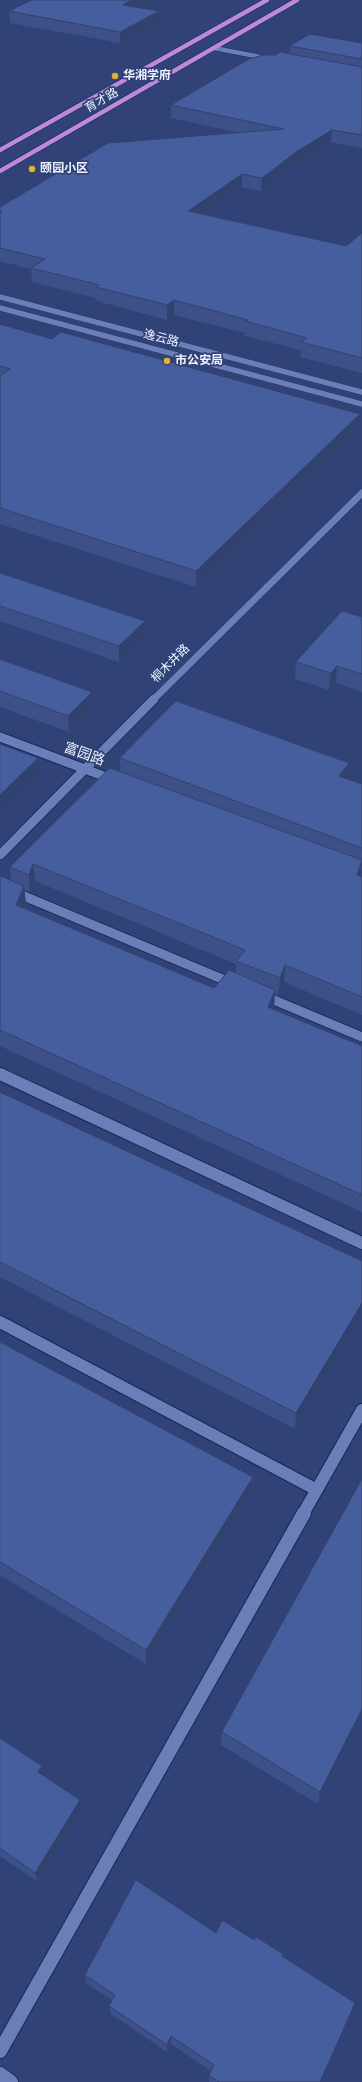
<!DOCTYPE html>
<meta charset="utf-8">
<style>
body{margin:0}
canvas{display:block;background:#314276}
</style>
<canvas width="362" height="2082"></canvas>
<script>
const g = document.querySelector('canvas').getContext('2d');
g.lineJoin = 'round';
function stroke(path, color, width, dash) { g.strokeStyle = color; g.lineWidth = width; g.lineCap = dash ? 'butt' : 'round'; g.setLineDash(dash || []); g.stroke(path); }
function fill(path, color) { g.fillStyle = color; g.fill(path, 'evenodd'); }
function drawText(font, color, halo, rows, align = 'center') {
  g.font = font + ' "Nunito Sans","Noto Sans SC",sans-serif'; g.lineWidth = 3.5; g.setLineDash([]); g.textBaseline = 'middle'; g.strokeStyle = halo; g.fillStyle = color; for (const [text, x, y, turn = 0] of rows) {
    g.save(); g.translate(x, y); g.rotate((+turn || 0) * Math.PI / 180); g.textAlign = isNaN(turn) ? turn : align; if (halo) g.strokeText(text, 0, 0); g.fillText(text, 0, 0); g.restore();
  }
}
const minorFar5 = new Path2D(`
 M214 48 271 59`);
const minorFar4 = new Path2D(`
 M0 297 362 392
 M0 308 362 404`);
const minorFar3 = new Path2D(`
 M153 700 362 493`);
const minorFar2 = new Path2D(`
 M0 737 114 780
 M0 855 154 699
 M0 886 234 984
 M262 995 362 1037`);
const minorFar1 = new Path2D(`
 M0 1074 362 1243
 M0 1322 317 1490
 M303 1514 362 1410`);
const minor = new Path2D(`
 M0 2051 304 1513
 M0 2074 11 2082`);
const major = new Path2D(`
 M0 150 267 0
 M0 171 297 0`);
const wall = new Path2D(`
 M32 0H154L139 8 159 23 120 43 10 23 9 11Z
 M362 43V148L331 142 295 165 261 191 242 187 203 214 346 246 362 233V373L300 357 301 350 245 336V333L174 315 167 320 97 301 96 298 32 282 31 269 0 261V207L240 133 171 118V105L275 55 290 54V46Z
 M0 324 52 339 360 414 359 429 196 587 0 524Z
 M0 573 145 637 119 662 0 621Z
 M362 617V692L336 683 329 690 295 679 296 662Z
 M0 659 92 692 93 709 69 732 0 707Z
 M120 758 348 779 362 784V866L360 877H362V1015L284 982 278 996 275 994 274 1007 273 1009 362 1046V1212L0 1046V877L11 881 10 867 120 771ZM35 881 236 964V973L214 988 24 908 26 903 24 890 30 892Z
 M0 1092 362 1261V1315L295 1429 0 1277Z
 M0 1342 253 1477 252 1492 146 1664 0 1575Z
 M362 1479V1715L318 1804 221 1745 222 1732Z
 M0 1738 44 1776 80 1800 82 1811 38 1882 0 1856Z
 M216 1933 254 1940 283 1954 282 1957 355 2003 321 2082H209V2075L211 2071 171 2044 167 2052 111 2014 109 2006 112 2000 86 1983 85 1975Z`);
const shadedWall = new Path2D(`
 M132 0H154L123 16V5Z
 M159 11V23L120 43V32Z
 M332 130 331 142 295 165 261 191 262 178 296 152Z
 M242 174V187L188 224V211Z
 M174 300V315L167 320V305Z
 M360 414 359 429 196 587V571Z
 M145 621V637L119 662V646Z
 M337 666 336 683 329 690 331 673Z
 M92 692 93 709 69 732 68 716Z
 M38 758 39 775 0 813V795Z
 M349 763 348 780 339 776Z
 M362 861V863L360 878 357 875Z
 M33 864 35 881 30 892 29 875Z
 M24 886 26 903 18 923 16 905Z
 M285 965 284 982 278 996 280 978Z
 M275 990 274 1007 267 1024 268 1007Z
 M362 1303V1315L295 1429 296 1413Z
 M253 1477 252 1492 146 1664V1650Z
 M362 1709V1715L318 1804 320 1792Z
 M42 1766 44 1777 38 1772Z
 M80 1800 82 1811 38 1882 35 1873Z
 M355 2003 321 2082H320Z
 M171 2036V2044L167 2052V2045Z`);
const building = new Path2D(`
 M32 0H132L123 5 159 11 120 32 9 11Z
 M310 34 362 43V59L290 46Z
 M280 52 362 67V135L332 130 296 152 262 178 242 174 188 211 346 246 362 233V358L301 342 307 338 245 321 248 320 174 300 167 305 96 287 99 285 31 268 45 259 0 248V213L2 212 0 211V207L108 143 284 129 171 105 249 59 263 55H275Z
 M0 324 52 339 61 332 360 414 196 571 0 508V376L10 369 0 366Z
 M0 573 145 621 119 646 0 606Z
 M342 611 362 617V674L337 666 331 673 296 662Z
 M0 659 92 692 68 716 0 691Z
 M176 701 349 763 339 776 362 784V848L120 758Z
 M0 744 38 758 0 795Z
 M110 768 362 860 357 875 362 877V997L285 965 280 978 236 961 245 950 33 864 29 875 10 867Z
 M1 876 24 886 16 905 214 988 229 970 275 990 268 1007 362 1046V1195L0 1030V877Z
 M0 1092 362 1261V1303L296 1413 0 1262Z
 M0 1342 253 1477 146 1650 0 1562Z
 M362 1479V1709L320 1792 222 1732Z
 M0 1738 42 1766 38 1772 80 1800 35 1873 0 1848Z
 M136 1880 216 1933 222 1920 254 1940 256 1937 283 1954 282 1956 355 2003 320 2082H219L209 2075 214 2065 171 2036 167 2045 109 2006 115 1995 85 1975Z`);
const markers = [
 [115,76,4,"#deb133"],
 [32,169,4,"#deb133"],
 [167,361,4,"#deb133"]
];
const farPoinames = [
 ["华湘学府",123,76],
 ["颐园小区",40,169],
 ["市公安局",175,361]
];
const farStreetnames = [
 ["育才路",102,101,-30],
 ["逸云路",161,339,15],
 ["桐木井路",171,664,-45]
];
const streetNames = [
 ["富园路",84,755,20]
];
stroke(minorFar5, '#182758', 5.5);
stroke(minorFar4, '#182758', 6);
stroke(minorFar3, '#182758', 8);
stroke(minorFar2, '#182758', 11);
stroke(minorFar1, '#182758', 14);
stroke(minor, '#182758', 16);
stroke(major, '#182758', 5.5);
stroke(minorFar5, '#6a7fb8', 4.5);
stroke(minorFar4, '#6a7fb8', 5.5);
stroke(minorFar3, '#6a7fb8', 7);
stroke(minorFar2, '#6a7fb8', 9);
stroke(minorFar1, '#6a7fb8', 12);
stroke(minor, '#6a7fb8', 14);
stroke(major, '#bd89db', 4.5);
fill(wall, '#3d5188');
fill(shadedWall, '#32426f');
fill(building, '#475e9e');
stroke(building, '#32426f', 1);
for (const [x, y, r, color] of markers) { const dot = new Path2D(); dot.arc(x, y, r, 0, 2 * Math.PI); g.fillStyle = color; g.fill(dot); stroke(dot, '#314276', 1.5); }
drawText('bold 12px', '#ecf2ff', '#314276', farPoinames, 'left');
drawText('12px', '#ecf2ff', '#314276', farStreetnames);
drawText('14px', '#ecf2ff', '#314276', streetNames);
</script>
